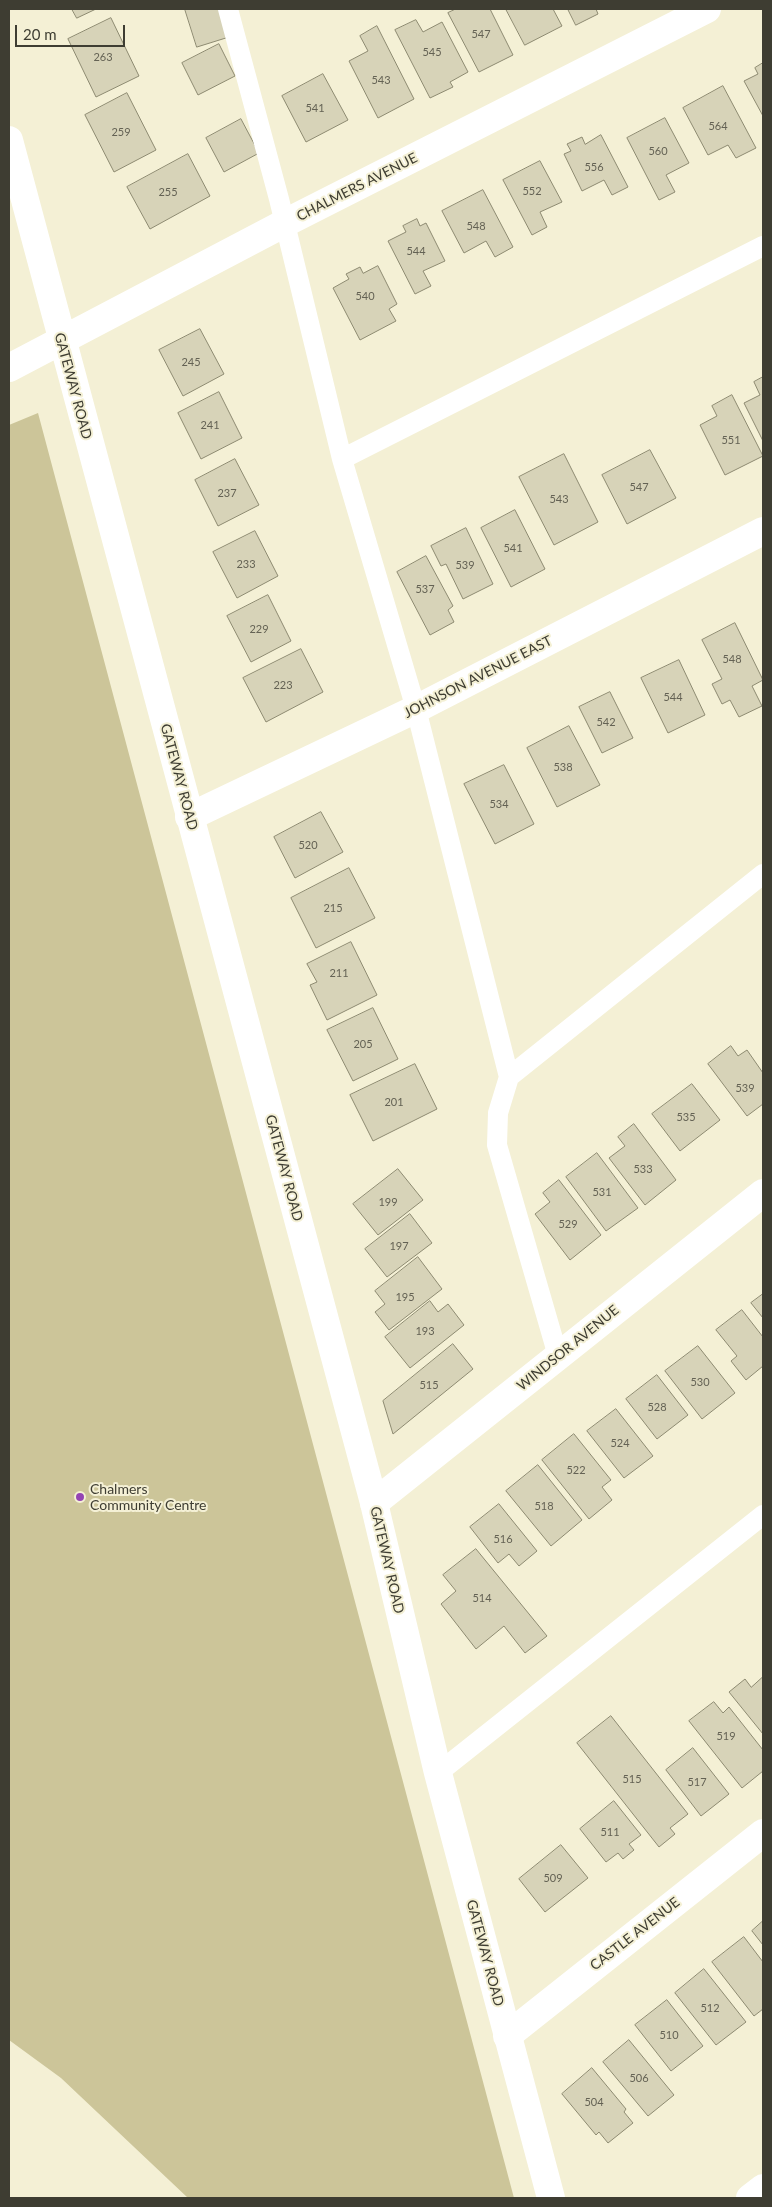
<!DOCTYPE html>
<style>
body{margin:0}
#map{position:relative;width:772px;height:2207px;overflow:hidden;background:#f4f0d5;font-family:Lato,sans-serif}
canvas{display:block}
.frame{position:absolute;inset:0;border:10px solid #3e3d32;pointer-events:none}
.scale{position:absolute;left:15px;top:25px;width:110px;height:22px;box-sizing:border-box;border:2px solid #3e3d32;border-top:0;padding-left:6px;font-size:15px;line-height:18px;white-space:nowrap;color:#3e3d32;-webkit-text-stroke:4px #f4f0d5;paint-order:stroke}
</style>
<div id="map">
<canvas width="772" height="2207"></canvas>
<div class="frame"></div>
<div class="scale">20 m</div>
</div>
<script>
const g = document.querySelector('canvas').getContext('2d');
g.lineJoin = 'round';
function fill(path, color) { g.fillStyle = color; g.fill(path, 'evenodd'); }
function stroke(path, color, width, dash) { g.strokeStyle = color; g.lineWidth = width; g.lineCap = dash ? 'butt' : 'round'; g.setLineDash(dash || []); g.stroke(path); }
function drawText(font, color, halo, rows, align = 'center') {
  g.font = font + ' Lato,sans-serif'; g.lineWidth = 4; g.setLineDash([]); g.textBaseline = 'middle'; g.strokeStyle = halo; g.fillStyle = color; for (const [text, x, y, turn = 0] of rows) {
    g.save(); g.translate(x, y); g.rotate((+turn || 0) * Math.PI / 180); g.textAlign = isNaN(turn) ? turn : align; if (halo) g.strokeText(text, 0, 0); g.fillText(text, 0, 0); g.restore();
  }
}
const green = new Path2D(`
 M38 413 514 2198H188L61 2078 9 2040V425Z`);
const building = new Path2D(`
 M72 9H96L77 18Z
 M185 9H220L229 37 197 47Z
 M456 9H490L513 55 479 72 448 13Z
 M506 9H553L562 26 525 45Z
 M568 9H596L598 14 576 25Z
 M111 18 139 76 96 97 68 39Z
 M416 20 423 32 442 22 468 72 450 82 453 87 430 98 395 30Z
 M377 26 414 99 378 118 349 61 368 51 360 36Z
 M219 44 235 76 198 95 182 63Z
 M763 63V116L744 81 758 74 755 68Z
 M323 74 348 120 306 142 282 96Z
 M723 86 756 148 736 158 728 145 708 155 683 108Z
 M127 93 156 150 114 172 85 115Z
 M665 118 689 163 666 175 675 192 659 200 627 138Z
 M241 119 259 153 224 172 206 138Z
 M601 135 628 187 612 195 604 180 582 191 564 154 571 151 567 144 582 137 585 144Z
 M188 154 210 196 150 229 127 187Z
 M540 161 562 202 540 212 547 227 532 235 503 180Z
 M483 190 513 247 495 257 486 241 464 253 442 211Z
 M417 219 420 226 426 223 445 261 423 271 431 286 415 294 388 241 406 232 403 226Z
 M378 266 397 304 389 309 396 321 360 340 333 288 349 279 346 274 360 267 363 273Z
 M200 329 224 374 183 396 159 350Z
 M763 377V441L744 403 760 395 754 382Z
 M219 392 242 438 201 459 178 413Z
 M732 395 763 456 725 475 700 425 717 416 712 406Z
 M650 450 676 498 627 524 602 475Z
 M564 454 598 522 554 545 519 477Z
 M235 459 259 505 218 526 195 480Z
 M515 510 545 569 511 587 481 528Z
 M466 528 493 584 463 599 446 564 441 566 431 546Z
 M255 531 278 576 237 598 213 552Z
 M426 556 453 606 448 610 454 622 430 635 397 572Z
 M268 595 291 641 251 662 227 616Z
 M735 623 763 680 752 686 762 706 739 717 730 700 722 704 712 684 722 679 702 640Z
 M301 649 323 692 266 722 243 678Z
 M679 660 705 715 668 733 641 678Z
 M610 692 633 738 602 753 579 707Z
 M569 726 600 785 557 807 527 748Z
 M504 765 534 824 495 844 464 784Z
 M321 812 343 852 295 878 274 837Z
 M349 868 375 918 316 948 291 898Z
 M351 942 377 995 327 1020 310 985 317 982 307 964Z
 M373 1008 398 1059 353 1081 327 1030Z
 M731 1046 738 1056 747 1050 763 1073V1104L747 1116 708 1064Z
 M415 1064 437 1109 373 1141 350 1095Z
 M692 1084 720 1120 680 1151 652 1114Z
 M634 1124 676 1180 645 1205 609 1158 625 1146 618 1137Z
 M597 1153 638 1208 606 1231 566 1177Z
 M398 1169 423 1200 378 1235 353 1204Z
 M559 1180 601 1235 570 1260 535 1214 550 1202 543 1193Z
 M410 1214 432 1243 387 1277 365 1249Z
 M418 1257 442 1289 389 1330 375 1312 385 1304 375 1291Z
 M763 1294V1318L751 1303Z
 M430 1301 438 1312 448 1304 464 1325 410 1368 385 1337Z
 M742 1310 763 1337V1366L746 1380 731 1361 737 1356 716 1330Z
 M453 1344 473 1369 393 1434 383 1401Z
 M698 1346 735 1393 702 1419 665 1371Z
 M657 1375 688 1415 657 1439 626 1399Z
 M616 1409 653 1456 624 1478 587 1431Z
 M574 1434 611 1480 602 1487 612 1500 589 1519 542 1460Z
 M538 1465 582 1520 551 1546 506 1491Z
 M499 1504 537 1551 519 1566 509 1554 498 1563 470 1527Z
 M476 1549 547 1636 525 1653 504 1626 476 1649 441 1604 456 1591 443 1575Z
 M763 1677V1734L729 1692 745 1679 751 1687Z
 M714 1702 723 1713 729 1707 763 1750V1771L742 1788 689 1721Z
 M611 1716 688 1814 670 1828 675 1834 659 1847 577 1743Z
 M693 1748 729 1794 701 1816 666 1770Z
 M614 1801 641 1835 629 1844 634 1850 623 1859 618 1853 606 1862 580 1829Z
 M561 1845 588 1878 545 1912 519 1879Z
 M763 1921V1945L752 1931Z
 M744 1937 763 1962V2009L754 2016 712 1962Z
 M704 1969 746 2022 716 2045 675 1993Z
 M667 2000 703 2046 671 2071 635 2025Z
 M629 2040 674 2095 648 2116 603 2062Z
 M592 2068 626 2109 624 2112 633 2123 608 2143 599 2132 596 2135 562 2094Z`);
const lane = new Path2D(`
 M228 9 279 199 342 459 416 709 509 1077 763 874
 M342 459 763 246
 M509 1077 498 1113 497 1145 558 1356
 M438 1773 763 1515`);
const street = new Path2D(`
 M189 817 416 709 763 531
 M374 1503 763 1193
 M507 2036 763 1833
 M750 2198 763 2188`);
const secondary = new Path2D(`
 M9 140 374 1503 438 1773 551 2198
 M9 368 285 223 707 9`);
const markers = [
 [80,1497,5,"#9444b4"]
];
const numberNames = [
 ["547",481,34],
 ["545",432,52],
 ["263",103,57],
 ["543",381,80],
 ["541",315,108],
 ["564",718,126],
 ["259",121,132],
 ["560",658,151],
 ["556",594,167],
 ["552",532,191],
 ["255",168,192],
 ["548",476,226],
 ["544",416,251],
 ["540",365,296],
 ["245",191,362],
 ["241",210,425],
 ["551",731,440],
 ["547",639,487],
 ["237",227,493],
 ["543",559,499],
 ["541",513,548],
 ["233",246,564],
 ["539",465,565],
 ["537",425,589],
 ["229",259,629],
 ["548",732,659],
 ["223",283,685],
 ["544",673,697],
 ["542",606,722],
 ["538",563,767],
 ["534",499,804],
 ["520",308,845],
 ["215",333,908],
 ["211",339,973],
 ["205",363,1044],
 ["539",745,1088],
 ["201",394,1102],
 ["535",686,1117],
 ["533",643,1169],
 ["531",602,1192],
 ["199",388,1202],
 ["529",568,1224],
 ["197",399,1246],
 ["195",405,1297],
 ["193",425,1331],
 ["530",700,1382],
 ["515",429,1385],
 ["528",657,1407],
 ["524",620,1443],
 ["522",576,1470],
 ["518",544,1506],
 ["516",503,1539],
 ["514",482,1598],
 ["519",726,1736],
 ["515",632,1779],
 ["517",697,1782],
 ["511",610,1832],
 ["509",553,1878],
 ["512",710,2008],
 ["510",669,2035],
 ["506",639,2078],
 ["504",594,2102]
];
const streetNames = [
 ["CHALMERS AVENUE",357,187,-27],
 ["GATEWAY ROAD",73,386,75],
 ["JOHNSON AVENUE EAST",478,677,-27],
 ["GATEWAY ROAD",179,777,75],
 ["GATEWAY ROAD",284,1168,75],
 ["WINDSOR AVENUE",568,1348,-39],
 ["GATEWAY ROAD",387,1560,77],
 ["CASTLE AVENUE",635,1934,-38],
 ["GATEWAY ROAD",485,1953,75]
];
const poiNames = [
 ["Chalmers",90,1489],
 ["Community Centre",90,1505]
];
fill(green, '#ccc599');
fill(building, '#d7d3b8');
stroke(building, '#8d8a71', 1);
stroke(lane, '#fff', 20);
stroke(street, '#fff', 28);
stroke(secondary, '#fff', 28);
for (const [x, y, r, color] of markers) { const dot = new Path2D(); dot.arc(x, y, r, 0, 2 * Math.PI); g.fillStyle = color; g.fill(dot); stroke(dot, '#f4f0d5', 2); }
drawText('11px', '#646254', null, numberNames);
drawText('14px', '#3e3d32', '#f4f0d5', streetNames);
drawText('14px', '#3e3d32', '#f4f0d5', poiNames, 'left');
</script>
